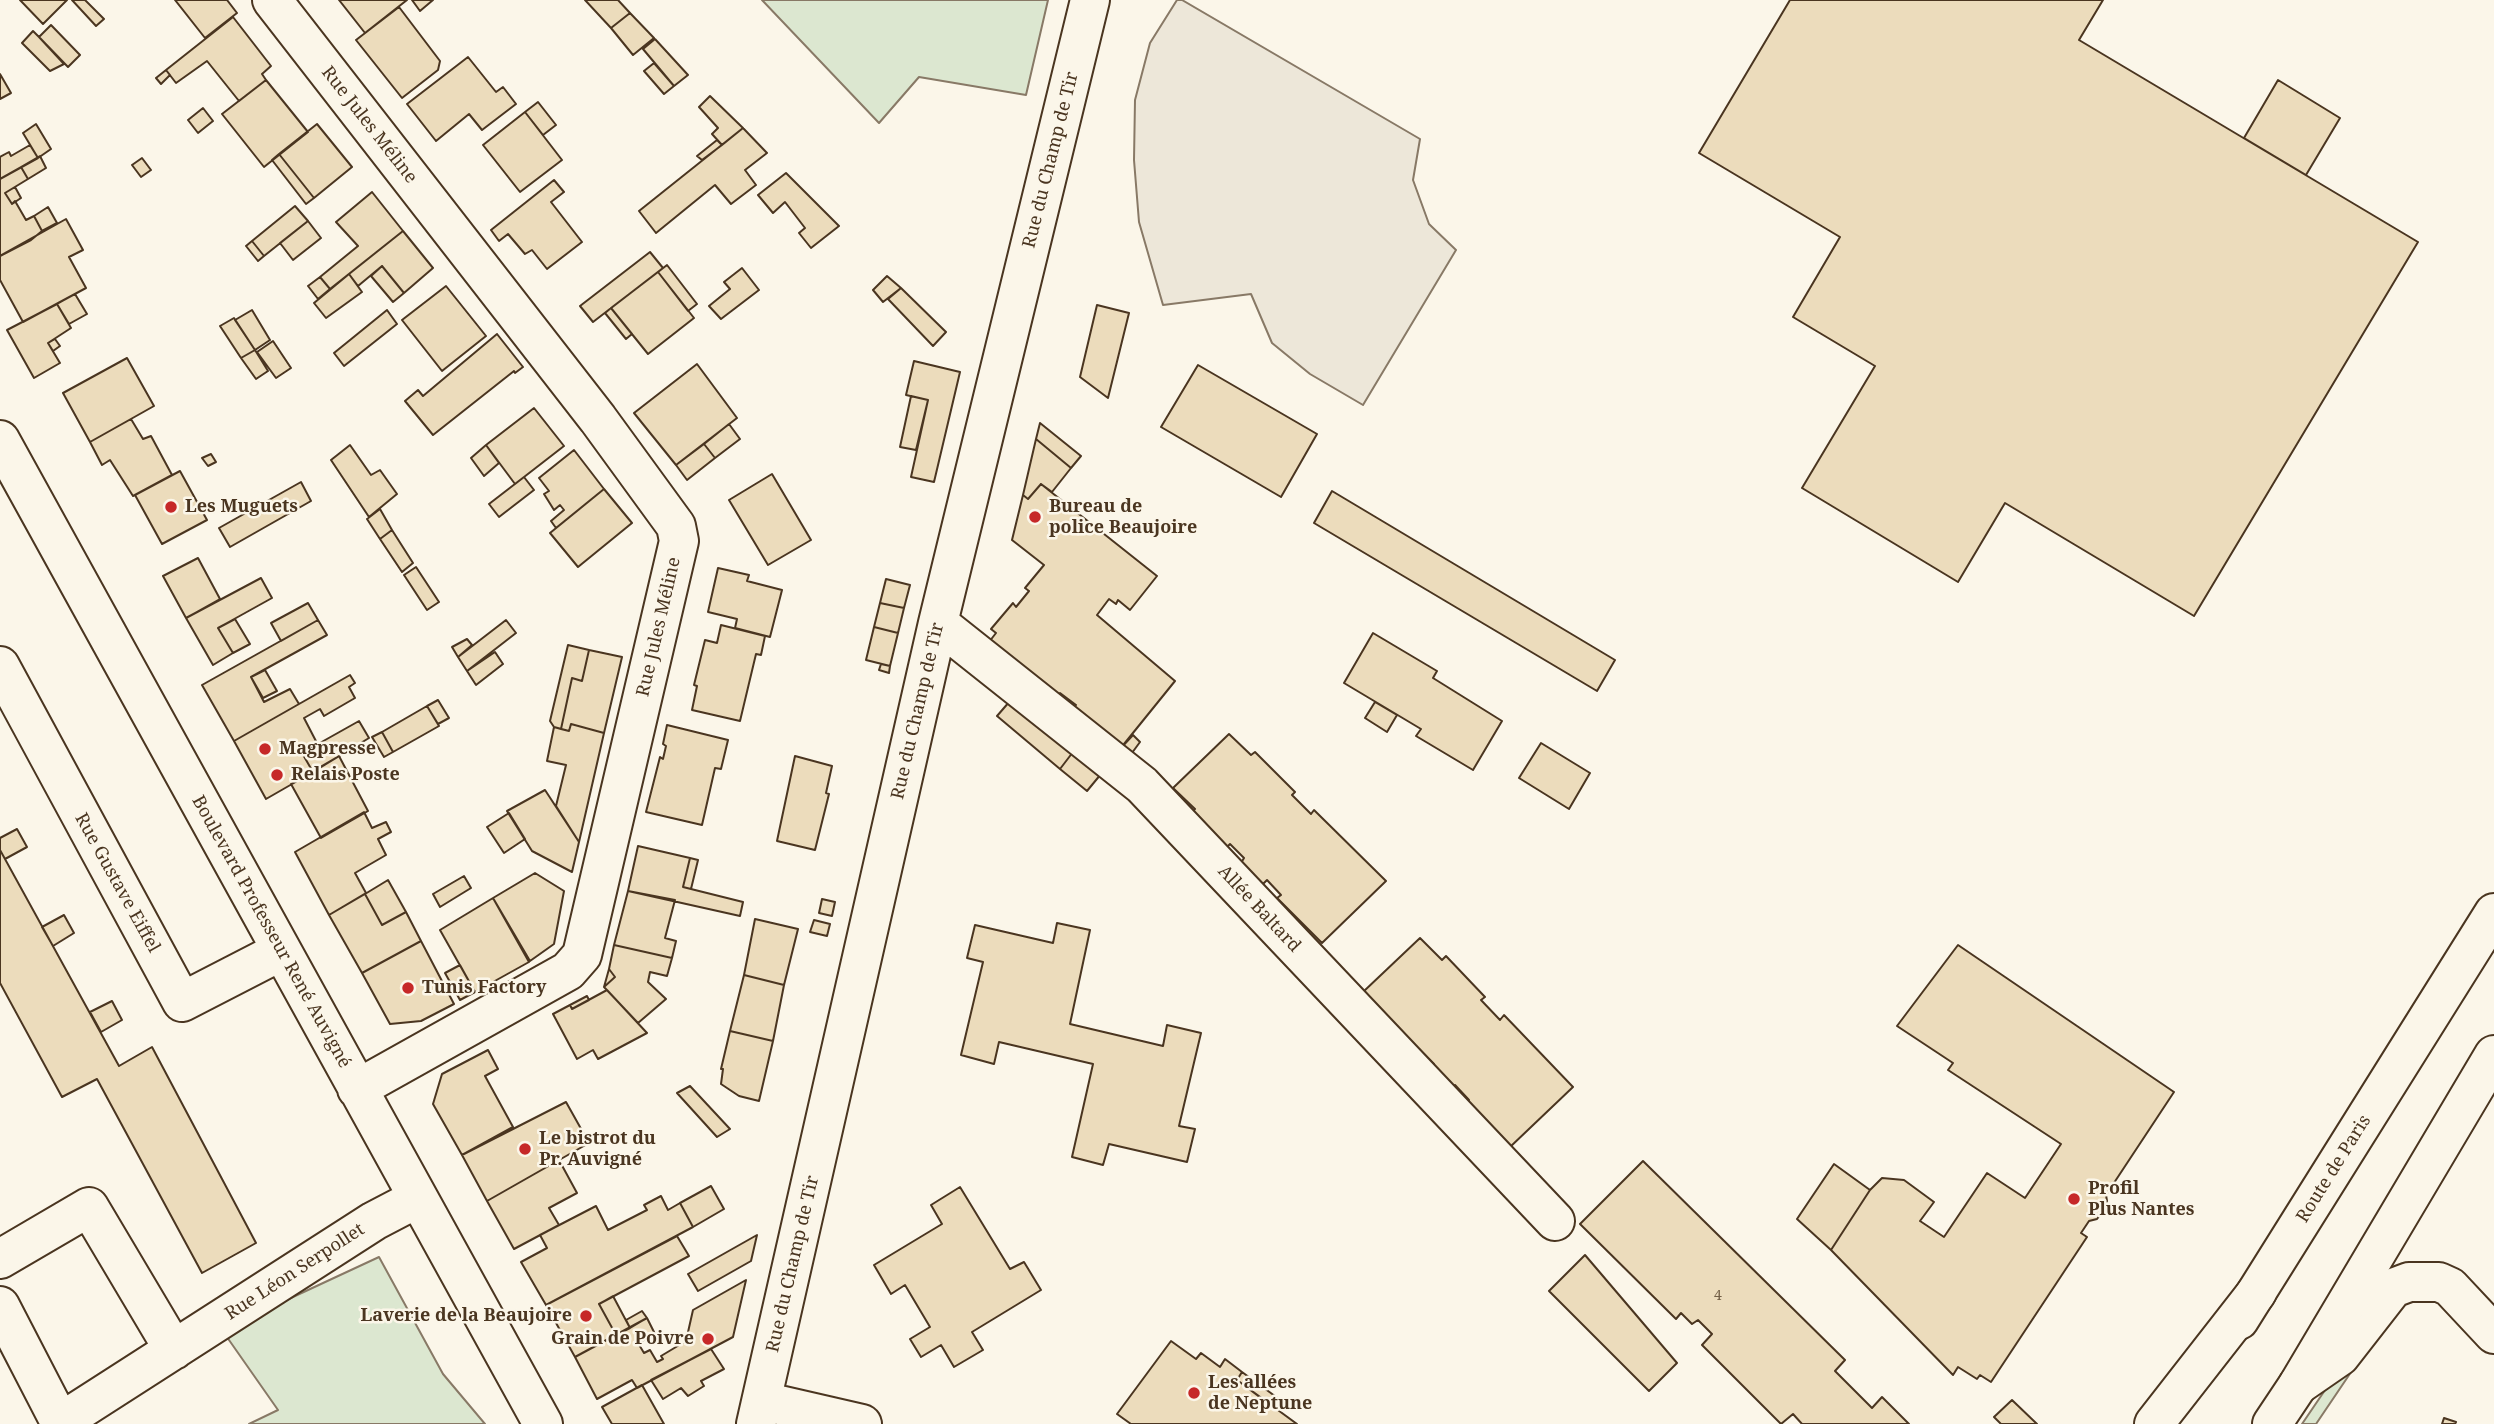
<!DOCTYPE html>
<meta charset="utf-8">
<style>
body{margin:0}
canvas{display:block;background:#fbf6e9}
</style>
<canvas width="2494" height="1424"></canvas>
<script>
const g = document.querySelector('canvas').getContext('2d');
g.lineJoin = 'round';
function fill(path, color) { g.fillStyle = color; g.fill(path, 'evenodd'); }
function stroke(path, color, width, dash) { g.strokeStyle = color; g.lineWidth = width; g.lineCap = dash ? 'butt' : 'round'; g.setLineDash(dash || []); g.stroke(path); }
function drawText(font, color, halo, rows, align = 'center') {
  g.font = font + ' "Noto Serif",serif'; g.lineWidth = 5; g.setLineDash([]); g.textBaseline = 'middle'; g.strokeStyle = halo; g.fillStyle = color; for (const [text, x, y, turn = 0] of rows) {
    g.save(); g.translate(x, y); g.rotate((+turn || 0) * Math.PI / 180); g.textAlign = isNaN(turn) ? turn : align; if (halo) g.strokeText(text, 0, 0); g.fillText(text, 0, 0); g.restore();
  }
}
const green = new Path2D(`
 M762 0H1048L1026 95 919 77 879 123Z
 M379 1257 443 1374 485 1424H249L278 1410 222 1330Z
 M2397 1304 2316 1424H2302L2380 1309Z`);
const parking = new Path2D(`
 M1177 0H1182L1420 139 1413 180 1429 224 1456 250 1363 405 1310 374 1272 343 1251 294 1163 305 1139 222 1134 160 1135 100 1150 43Z`);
const building = new Path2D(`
 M20 0H67L43 24Z
 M72 0H85L104 19 96 26Z
 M175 0H227L237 13 205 38Z
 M339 0H407L365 33Z
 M412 0H433L420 11Z
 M585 0H618L630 13 611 28Z
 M1790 0H2103L2079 40 2418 242 2194 616 2005 503 1958 582 1802 488 1875 366 1793 317 1840 237 1699 153Z
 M399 7 440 61 438 70 402 98 356 40Z
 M630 13 654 38 633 55 611 28Z
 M233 17 271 66 262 74 266 80 239 101 207 61 176 83 166 70Z
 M51 25 80 55 68 67 39 37Z
 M33 31 39 37 64 64 50 71 22 43Z
 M655 39 688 75 674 86 643 49Z
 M468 57 496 92 503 87 516 104 482 130 469 114 436 141 407 104Z
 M654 63 674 86 664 94 644 71Z
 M166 70 170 75 161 84 156 78Z
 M0 74 11 93 0 99Z
 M266 80 308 132 264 167 222 114Z
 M2278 80 2340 118 2306 175 2244 138Z
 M710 96 743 128 722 145 712 134 718 128 699 107Z
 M538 102 556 125 543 135 525 112Z
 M203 108 213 121 198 133 188 120Z
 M525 112 562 160 520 192 483 145Z
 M36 124 51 149 38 158 23 133Z
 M317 124 352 167 314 198 279 154Z
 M743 128 767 153 745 170 756 185 731 204 715 185 656 233 639 211Z
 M717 140 722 145 702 160 697 156Z
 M30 145 38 158 0 179V157L9 152 11 156Z
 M279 154 314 198 306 204 272 160Z
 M40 156 46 168 28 179 21 167Z
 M142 158 151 170 141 177 132 165Z
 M21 167 28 179 5 193 12 204 15 201 26 220 34 216 42 231 31 240 0 256V179Z
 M786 173 839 226 811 248 799 233 805 228 785 202 773 213 758 195Z
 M554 180 564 192 551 202 582 242 547 269 532 250 525 254 508 234 499 241 491 230Z
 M15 187 21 198 12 204 5 193Z
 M372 192 403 231 330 289 320 277 358 246 336 222Z
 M295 206 308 221 264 256 252 241Z
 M48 207 57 223 42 231 34 216Z
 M66 219 83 250 69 257 86 288 23 322 0 280V256Z
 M308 221 321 238 293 260 280 243Z
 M403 231 433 268 404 293 382 266 358 286 349 274Z
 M252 241 264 256 258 261 246 246Z
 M650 252 663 268 593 322 580 306Z
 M667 265 697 304 688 311 658 272Z
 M382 266 404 293 393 302 371 276Z
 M742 268 759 290 721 319 709 306 730 289 724 282Z
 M658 272 694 318 648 354 611 308Z
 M349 274 362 292 326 318 314 303Z
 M887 276 901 288 883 302 873 290Z
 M320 277 330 289 318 299 308 286Z
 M446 286 486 336 442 371 402 320Z
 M901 288 946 332 933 346 888 299Z
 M75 294 87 314 69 324 57 304Z
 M57 304 71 328 48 343 60 363 34 378 7 330Z
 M1097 305 1129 313 1108 398 1080 377Z
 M611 308 632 334 626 339 605 313Z
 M252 310 270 340 255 350 235 320Z
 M387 310 397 324 344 366 334 353Z
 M234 318 255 350 241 358 220 326Z
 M497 334 523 367 515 373 514 371 433 435 405 401 418 390 423 396Z
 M55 339 60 346 53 351 48 343Z
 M273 341 291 368 276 378 257 352Z
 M255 350 268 371 256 379 241 358Z
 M127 358 154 406 90 442 63 393Z
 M914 361 960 372 934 482 911 477 928 400 906 395Z
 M697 364 737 418 676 465 634 413Z
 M1198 365 1317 434 1281 497 1161 427Z
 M911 396 928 400 916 450 900 447Z
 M534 408 564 446 515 484 486 445Z
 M131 419 143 439 151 436 172 475 133 496 110 460 102 465 90 442Z
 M1040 423 1081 456 1071 468 1036 439Z
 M729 424 740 439 715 458 704 444Z
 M1036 439 1071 468 1052 492 1041 484 1028 499 1023 495Z
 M704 444 715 458 687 480 676 465Z
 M350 445 371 475 380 470 397 494 369 517 331 460Z
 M486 445 499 463 484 476 471 458Z
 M574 450 604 489 556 528 551 521 564 510 560 505 554 510 544 494 549 491 539 478Z
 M211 454 216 462 208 466 202 458Z
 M180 471 207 520 162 544 135 495Z
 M772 474 811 540 768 565 729 500Z
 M524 477 534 490 499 517 489 504Z
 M301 482 311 501 230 547 219 528Z
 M1041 484 1157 576 1130 610 1118 600 1116 604 1109 599 1097 615 1175 681 1120 749 1072 710 1076 705 1060 693 1057 697 989 642 996 633 991 629 1013 603 1016 607 1029 591 1025 588 1044 565 1012 540 1023 495 1028 499Z
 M604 489 632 523 578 567 550 533Z
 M1332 491 1615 660 1597 691 1314 523Z
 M380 509 392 530 380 539 367 519Z
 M392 530 413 563 402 572 380 539Z
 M198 558 220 599 186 618 163 576Z
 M416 567 439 602 427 610 404 575Z
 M718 568 749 575 747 581 782 590 770 637 735 628 737 619 708 612Z
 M261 578 272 598 218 628 233 653 213 665 186 618Z
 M886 579 910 585 904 608 880 603Z
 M308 603 318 620 281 641 271 623Z
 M880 603 904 608 898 633 874 627Z
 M235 619 250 644 233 653 218 628Z
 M318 620 327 635 251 677 264 702 290 689 299 704 234 741 202 685Z
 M506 620 516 633 467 671 458 657Z
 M721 625 765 636 761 655 756 654 740 721 692 710 697 686 694 685 705 640 717 643Z
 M874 627 898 633 890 666 866 660Z
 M1373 633 1437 671 1433 678 1502 721 1473 770 1416 736 1421 729 1344 683Z
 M467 639 472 645 458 657 452 647Z
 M568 645 589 650 582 681 572 678 561 729 554 727 550 721Z
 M589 650 622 657 604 733 571 724 569 731 561 729 572 678 582 681Z
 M495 652 503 664 476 685 467 671Z
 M881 664 890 666 889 673 879 670Z
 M265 670 277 691 263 698 251 677Z
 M350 675 355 683 349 687 355 698 324 716 320 709 304 718 318 745 302 753 313 772 266 799 234 741Z
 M438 700 449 718 438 724 427 706Z
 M1010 701 1073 752 1060 769 997 716Z
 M1375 702 1397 715 1387 732 1365 718Z
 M427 706 439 726 393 752 382 732Z
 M359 721 369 738 313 772 302 753Z
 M571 724 604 733 579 842 556 806 566 765 547 761 554 727 569 731Z
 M667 725 728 740 721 769 715 768 702 825 646 812 660 757 663 759 666 746 663 744Z
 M382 732 393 752 384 757 372 737Z
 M1229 734 1251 755 1255 752 1295 792 1292 795 1311 814 1314 810 1386 881 1322 943 1277 898 1281 895 1267 880 1263 884 1241 863 1244 858 1230 844 1226 848 1191 813 1195 809 1173 788Z
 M1133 735 1140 742 1129 757 1120 749Z
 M1541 743 1590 773 1569 809 1519 778Z
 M1073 752 1101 774 1087 791 1060 769Z
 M339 756 368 811 321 838 291 784Z
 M795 756 832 766 826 793 829 794 815 850 777 841Z
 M545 790 579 842 572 872 532 851 507 811Z
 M364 812 372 828 386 822 391 832 378 839 386 855 355 873 366 893 329 915 295 852Z
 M509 813 525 839 504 853 487 827Z
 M17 829 27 847 5 859 0 850V838Z
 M638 846 690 858 683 887 743 902 740 916 628 891Z
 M0 850 119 1066 152 1047 256 1243 202 1273 97 1079 62 1097 0 983Z
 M690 858 698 860 691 889 683 887Z
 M535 873 564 891 554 944 530 961 493 898Z
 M464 876 471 888 440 907 433 894Z
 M388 880 406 912 382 925 365 894Z
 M628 891 675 900 665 938 676 941 672 958 614 945Z
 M365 894 382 925 406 912 421 941 362 973 329 915Z
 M493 898 529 962 475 992 440 930Z
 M822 899 835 902 832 916 819 913Z
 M64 915 74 933 53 946 42 927Z
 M755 919 798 929 784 985 744 975Z
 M814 920 830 924 827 936 810 932Z
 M1057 923 1090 930 1070 1024 1163 1046 1167 1025 1201 1033 1179 1126 1195 1129 1187 1162 1109 1144 1103 1165 1072 1157 1093 1064 999 1042 994 1064 961 1055 983 962 967 958 975 925 1053 943Z
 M1420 938 1442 960 1446 956 1485 997 1481 1000 1500 1020 1504 1015 1573 1087 1509 1148 1465 1103 1469 1100 1455 1085 1451 1089 1430 1067 1434 1064 1419 1049 1416 1053 1363 992Z
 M421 941 454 1004 421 1021 390 1024 362 973Z
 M614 945 672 958 667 976 650 972 648 982 666 999 638 1023 604 987 615 977 609 969Z
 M1958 945 2174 1092 2106 1195 2107 1201 2103 1211 2097 1219 2089 1221 2081 1233 2087 1237 1991 1382 1980 1375 1977 1379 1958 1367 1953 1375 1831 1250 1870 1190 1882 1178 1904 1180 1934 1202 1920 1221 1944 1237 1987 1173 2025 1198 2061 1144 1948 1070 1953 1063 1897 1026Z
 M460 965 475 992 460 1000 445 973Z
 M609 969 615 977 604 987Z
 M744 975 784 985 773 1041 730 1031Z
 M607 990 647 1033 598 1059 593 1050 577 1059 553 1014 570 1005 572 1009Z
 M587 996 589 1000 572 1009 570 1005Z
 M112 1001 122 1020 101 1032 90 1012Z
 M730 1031 773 1041 759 1101 739 1096 721 1084 723 1069H721Z
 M488 1050 498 1069 485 1076 513 1127 462 1155 433 1104 442 1074Z
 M690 1086 730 1129 717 1137 677 1093Z
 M566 1102 589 1143 487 1201 462 1155Z
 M559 1160 577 1193 549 1208 559 1225 514 1249 487 1201Z
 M1643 1161 1845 1360 1835 1371 1872 1408 1882 1397 1909 1424H1802L1793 1414 1781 1424 1702 1345 1712 1334 1698 1320 1692 1324 1681 1313 1676 1319 1580 1224Z
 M1834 1164 1870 1190 1831 1250 1797 1219Z
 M711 1186 724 1209 693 1227 680 1203Z
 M960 1187 1010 1269 1024 1262 1041 1290 972 1332 983 1350 954 1367 941 1345 921 1357 910 1339 930 1327 905 1285 891 1294 874 1265 942 1224 931 1205Z
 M661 1196 668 1210 680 1203 693 1227 546 1305 521 1262 547 1248 540 1235 596 1206 608 1230 647 1210 644 1205Z
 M757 1235 751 1261 698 1291 688 1274Z
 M677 1236 689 1256 599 1304 616 1335 575 1357 546 1305Z
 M1585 1255 1677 1363 1649 1391 1549 1291Z
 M746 1280 733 1337 637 1388 632 1380 597 1399 575 1357 647 1318 655 1334 638 1343 644 1353 650 1350 657 1362 663 1359 661 1356 686 1341 693 1310Z
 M613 1296 630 1328 616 1335 599 1304Z
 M642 1311 647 1318 630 1328 626 1320Z
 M1171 1341 1196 1359 1201 1353 1220 1367 1225 1359 1242 1372 1237 1380 1297 1424H1131L1117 1414Z
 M711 1349 724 1369 701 1381 704 1386 688 1396 681 1388 663 1399 651 1380Z
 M1242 1372 1279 1399 1273 1407 1237 1380Z
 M642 1385 664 1424H612L602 1407Z
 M2012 1400 2037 1424H2001L1994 1417Z
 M2444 1418 2456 1422 2455 1424H2442Z`);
const minor = new Path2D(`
 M272 0 598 419 676 526 679 541 582 955 568 971 357 1089
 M0 440 543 1424
 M938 623 1142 785 1555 1221
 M0 666 182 1002 281 951
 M0 1259 89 1207 174 1350
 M0 1306 61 1424
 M2298 1385 2340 1356 2393 1288 2409 1282H2439L2450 1287 2494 1334
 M762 1401 862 1424
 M61 1422 374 1221 418 1198
 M756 1424 938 623 1090 0`);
const major = new Path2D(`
 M2239 1320 2494 913
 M2272 1424 2298 1385 2494 1055`);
const highway = new Path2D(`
 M2154 1424 2257 1292`);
const markers = [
 [171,507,7,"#c62828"],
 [1035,517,7,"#c62828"],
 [265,749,7,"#c62828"],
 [277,775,7,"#c62828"],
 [408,988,7,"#c62828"],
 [525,1149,7,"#c62828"],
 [2074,1199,7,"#c62828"],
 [586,1316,7,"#c62828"],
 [708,1339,7,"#c62828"],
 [1194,1393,7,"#c62828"]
];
const numberNames = [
 ["4",1718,1296]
];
const streetNames = [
 ["Rue Jules Méline",369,125,52],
 ["Rue du Champ de Tir",1051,160,-76],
 ["Rue Jules Méline",659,627,-77],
 ["Rue du Champ de Tir",918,711,-77],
 ["Rue Gustave Eiffel",117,883,61],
 ["Allée Baltard",1259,909,47],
 ["Boulevard Professeur René Auvigné",271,932,61],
 ["Route de Paris",2334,1169,-58],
 ["Rue du Champ de Tir",793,1264,-77],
 ["Rue Léon Serpollet",295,1272,-33]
];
const poiNames = [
 ["Les Muguets",185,507],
 ["Bureau de",1049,507],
 ["police Beaujoire",1049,528],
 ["Magpresse",279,749],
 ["Relais Poste",291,775],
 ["Tunis Factory",422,988],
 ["Le bistrot du",539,1139],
 ["Pr. Auvigné",539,1160],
 ["Profil",2088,1189],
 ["Plus Nantes",2088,1210],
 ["Laverie de la Beaujoire",572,1316,"right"],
 ["Grain de Poivre",694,1339,"right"],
 ["Les allées",1208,1383],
 ["de Neptune",1208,1404]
];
fill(green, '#dce7d0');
stroke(green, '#887966', 2);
fill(parking, '#ede7d9');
stroke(parking, '#887966', 2);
fill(building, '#ecdcbc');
stroke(building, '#4a3520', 2);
stroke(minor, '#4a3520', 42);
stroke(major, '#4a3520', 42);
stroke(highway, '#4a3520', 42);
stroke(minor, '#fbf6e9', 38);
stroke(major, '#fbf6e9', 38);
stroke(highway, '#fbf6e9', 38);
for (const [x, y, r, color] of markers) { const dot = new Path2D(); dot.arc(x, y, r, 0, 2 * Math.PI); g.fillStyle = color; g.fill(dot); stroke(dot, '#fbf6e9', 2.5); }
drawText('14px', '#725f47', null, numberNames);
drawText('18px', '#4a3520', '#fbf6e9', streetNames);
drawText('bold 18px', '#4a3520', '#fbf6e9', poiNames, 'left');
</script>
